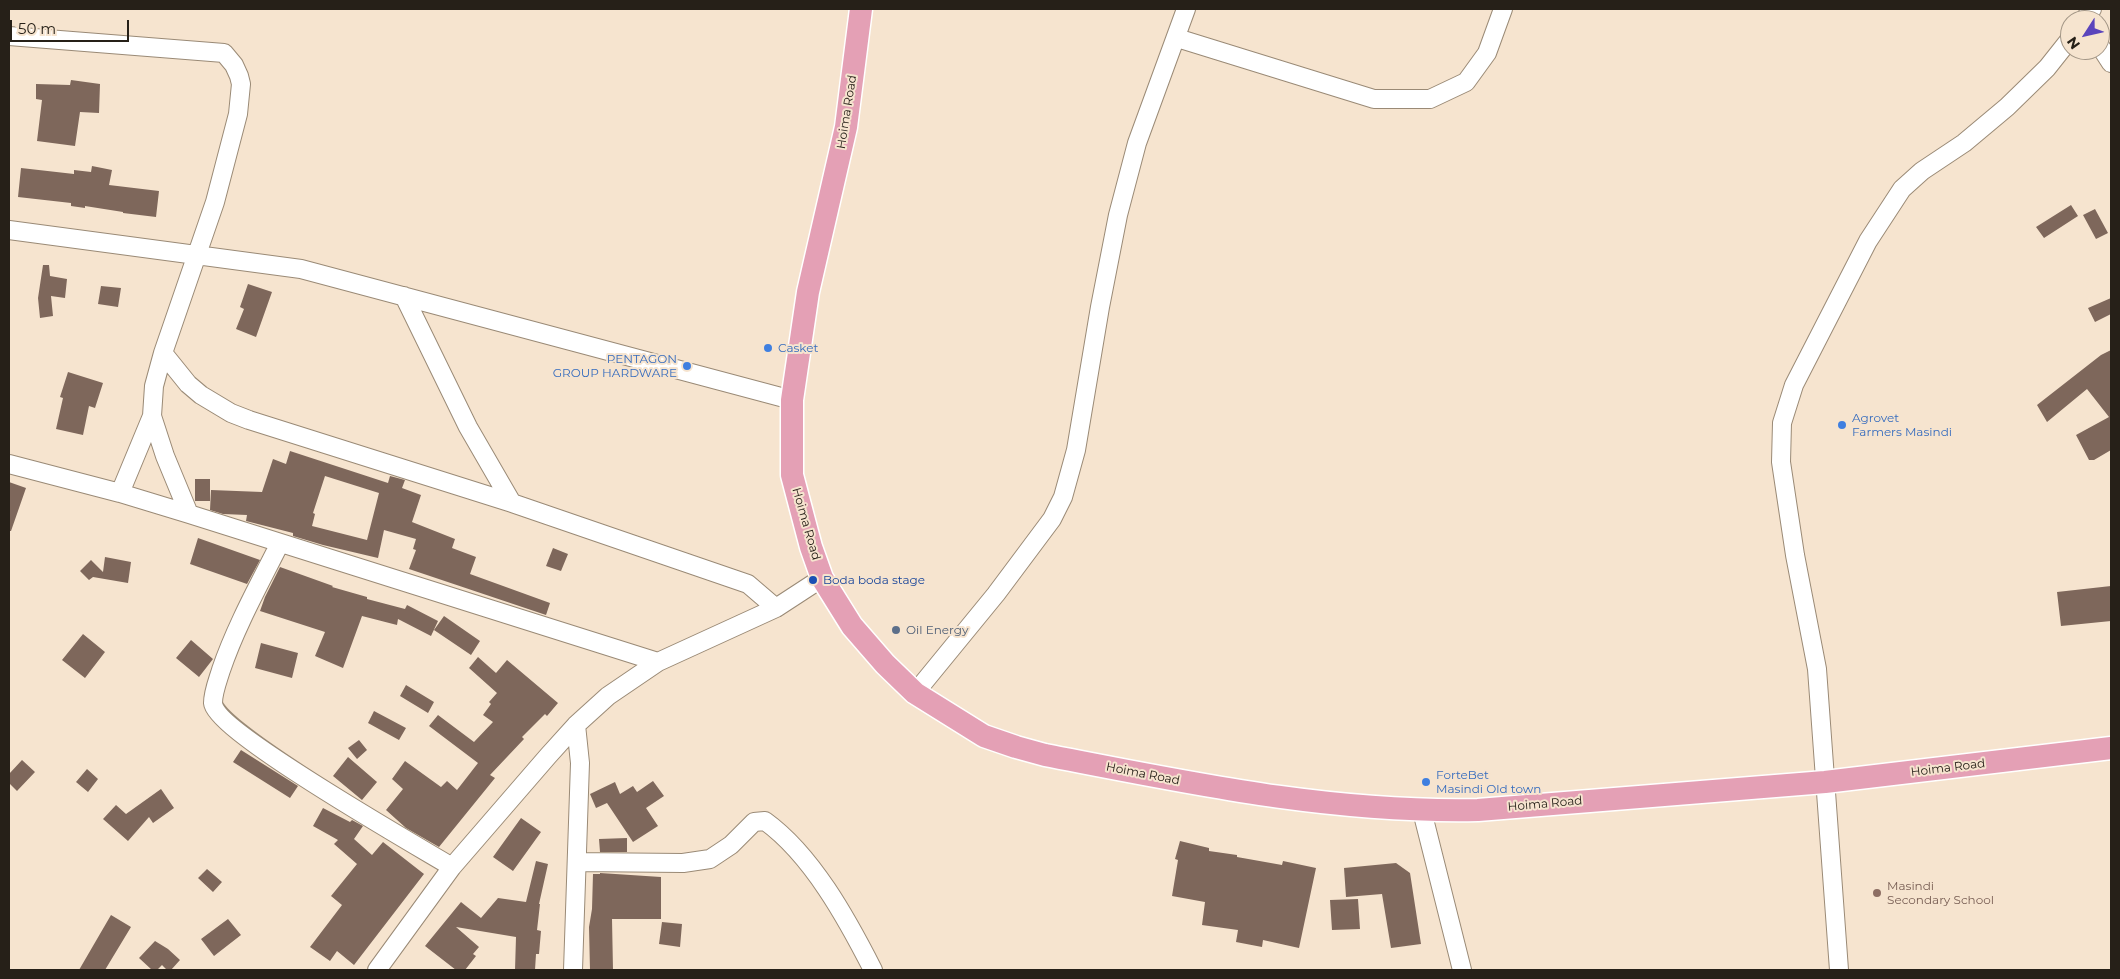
<!DOCTYPE html>
<style>
body{margin:0}
#map{position:relative;width:2120px;height:979px;overflow:hidden;background:#f6e4cf;font-family:Montserrat,sans-serif}
canvas{display:block}
.frame{position:absolute;inset:0;border:10px solid #262018;pointer-events:none}
.north{position:absolute;left:2060px;top:10px;width:50px;height:50px;box-sizing:border-box;background:#f6e4cf;border:1px solid #a39686;border-radius:50%;rotate:235deg;font-size:14px;font-weight:700;line-height:20px;text-align:center;color:#262018}
.north::after{content:'';display:block;margin:auto;width:18px;height:22px;background:#5a44bc;clip-path:polygon(50% 0,100% 100%,50% 72%,0 100%)}
.scale{position:absolute;left:10px;top:20px;width:119px;height:22px;box-sizing:border-box;border:2px solid #262018;border-top:0;padding-left:6px;font-size:15px;line-height:18px;white-space:nowrap;color:#262018;-webkit-text-stroke:4px #f6e4cf;paint-order:stroke}
</style>
<div id="map">
<canvas width="2120" height="979"></canvas>
<div class="frame"></div>
<div class="north">N</div>
<div class="scale">50 m</div>
</div>
<script>
const g = document.querySelector('canvas').getContext('2d');
g.lineJoin = 'round';
function fill(path, color) { g.fillStyle = color; g.fill(path, 'evenodd'); }
function stroke(path, color, width, dash) { g.strokeStyle = color; g.lineWidth = width; g.lineCap = dash ? 'butt' : 'round'; g.setLineDash(dash || []); g.stroke(path); }
function drawText(font, color, halo, rows, align = 'center') {
  g.font = font + ' Montserrat,sans-serif'; g.lineWidth = 4; g.setLineDash([]); g.textBaseline = 'middle'; g.strokeStyle = halo; g.fillStyle = color; for (const [text, x, y, turn = 0] of rows) {
    g.save(); g.translate(x, y); g.rotate((+turn || 0) * Math.PI / 180); g.textAlign = isNaN(turn) ? turn : align; if (halo) g.strokeText(text, 0, 0); g.fillText(text, 0, 0); g.restore();
  }
}
const building = new Path2D(`
 M71 80 100 84 99 113 80 112 75 146 37 141 42 100 36 99V84L70 85Z
 M92 166 112 170 109 185 159 191 156 217 123 213V212L85 206V208L71 206V203L18 197 21 168 74 174V170L91 172Z
 M2071 205 2078 216 2044 238 2036 227Z
 M2095 209 2108 233 2096 239 2083 215Z
 M43 265H49L50 276 67 279 65 298 51 296 53 316 40 318 38 298Z
 M248 284 272 292 256 337 236 329 244 309 240 307Z
 M101 286 121 288 118 307 98 304Z
 M2111 298V314L2095 322 2088 308Z
 M2111 350V450L2094 460H2089L2076 435 2109 417 2087 389 2047 422 2037 405 2101 355Z
 M68 372 103 383 95 408 89 406 83 435 56 429 63 398 60 397Z
 M290 451 388 483 390 476 405 480 402 488 421 495 412 522 455 539 452 548 476 557 470 574 550 603 546 615 409 569 416 550 413 549 416 539 384 530 378 558 323 545 293 536V533L246 521 247 515 223 514 210 510 211 490 262 492 273 459 286 464ZM325 476 379 493 367 540 312 526 315 514 313 513Z
 M195 479H210V501H195Z
 M9 482 26 488 11 531H9Z
 M198 538 260 560 247 584 190 564Z
 M553 548 568 554 561 571 546 566Z
 M105 557 131 562 128 583 93 577 89 580 80 571 91 560 103 572Z
 M280 567 333 586 332 587 367 597V599L405 609 407 605 438 621 431 636 398 619 397 625 362 616 343 668 315 656 325 632 260 611 265 597Z
 M2111 586V621L2061 626 2057 592Z
 M444 616 480 641 471 655 434 630Z
 M83 634 105 652 85 678 62 660Z
 M191 640 213 659 199 677 176 658Z
 M261 643 298 653 292 678 255 668Z
 M478 657 496 673 507 660 558 703 547 716 545 714 522 737 524 739 490 775 495 778 439 847 406 828 386 810 403 789 392 779 405 761 441 787 447 781 457 790 478 763 429 726 438 715 474 742 493 722 483 715 491 704 489 702 497 693 469 668Z
 M406 685 434 702 428 713 400 696Z
 M374 711 406 728 399 740 368 723Z
 M359 740 367 750 357 759 348 748Z
 M241 750 298 786 290 798 233 762Z
 M348 757 377 782 362 800 333 776Z
 M22 760 35 772 17 791 9 783V774Z
 M87 769 98 779 88 792 76 782Z
 M653 781 664 796 646 808 658 826 633 842 607 803 596 808 590 794 615 782 620 794 633 786 637 792Z
 M161 789 174 808 153 823 149 817 128 841 103 819 116 805 126 814Z
 M323 808 350 822 352 820 363 826 354 839 372 855 383 842 424 874 354 965 337 951 330 961 310 947 342 905 331 896 357 864 334 844 338 840 313 826Z
 M521 818 541 832 513 871 493 857Z
 M627 838V852H600L599 839Z
 M1180 841 1209 848V851L1237 855V857L1282 865 1283 861 1316 868 1299 948 1263 940 1262 947 1236 942 1238 930 1202 925 1205 902 1172 896 1178 860 1175 859Z
 M536 861 548 864 539 904H540L537 930 541 931 539 954H536L535 970H515L516 937 456 927 479 947 473 954 476 956 465 970H456L425 946 461 902 481 918 498 898 526 902Z
 M1396 863 1410 873 1421 944 1391 948 1382 894 1346 897 1344 868Z
 M207 869 222 882 213 892 198 878Z
 M600 873 661 877V919H612L613 970H590L589 927 592 909 593 874H600Z
 M1358 899 1360 929 1332 930 1330 900Z
 M111 915 131 927 105 970H79Z
 M228 919 241 935 214 956 201 939Z
 M662 922 682 924 680 947 659 944Z
 M155 941 168 949 180 960 171 970H167L162 965 157 970H152L139 958Z`);
const minor = new Path2D(`
 M2084 20 2092 9
 M9 36 224 53 234 65 239 76 241 84 238 114 215 202 163 353 154 386 152 416 165 456 189 514
 M1177 38 1374 99H1430L1466 82 1487 53 1503 9
 M2100 46 2111 63
 M9 230 301 269 792 400
 M404 296 468 427 512 503
 M163 353 188 384 201 395 231 413 249 420 512 503 748 584 776 608
 M9 464 120 493 189 514 658 662
 M120 493 152 416
 M280 543C259 585 236 626 221 670 218 680 213 692 213 703 215 731 419 847 452 867
 M915 693 996 594 1052 519 1063 497 1076 450 1100 307 1118 215 1137 143 1186 9
 M1422 811 1462 970
 M577 862 683 863 710 859 731 845 754 822 765 821C812 855 847 919 873 970
 M377 970 452 867 548 756 576 725 608 696 658 662 776 608 822 578
 M573 970 580 763 576 725
 M1839 970 1817 669 1795 555 1781 462 1782 423 1794 385 1868 241 1902 189 1922 171 1964 143 2007 107 2047 68 2070 39`);
const major = new Path2D(`
 M861 9 846 127 808 292 792 400V475L811 547 822 578 852 626 885 664 915 693 984 736 1016 747 1045 755C1190 783 1329 813 1478 810L1825 782 2111 748`);
const markers = [
 [768,348,5,"#3f7fe0"],
 [687,366,5,"#3f7fe0"],
 [1842,425,5,"#3f7fe0"],
 [813,580,5,"#1a4fb4"],
 [896,630,5,"#5c6f8a"],
 [1426,782,5,"#3f7fe0"],
 [1877,893,5,"#8d6e63"]
];
const streetNames = [
 ["Hoima Road",847,112,-81],
 ["Hoima Road",806,524,74],
 ["Hoima Road",1948,768,-7],
 ["Hoima Road",1143,774,11],
 ["Hoima Road",1545,804,-5]
];
const shopNames = [
 ["Casket",778,348],
 ["PENTAGON",677,359,"right"],
 ["GROUP HARDWARE",677,373,"right"],
 ["Agrovet",1852,418],
 ["Farmers Masindi",1852,432],
 ["ForteBet",1436,775],
 ["Masindi Old town",1436,789]
];
const transitNames = [
 ["Boda boda stage",823,580]
];
const serviceNames = [
 ["Oil Energy",906,630]
];
const educationNames = [
 ["Masindi",1887,886],
 ["Secondary School",1887,900]
];
fill(building, '#7e675b');
stroke(minor, '#9a8a76', 20);
stroke(major, '#fff', 25);
stroke(minor, '#fff', 18);
stroke(major, '#e4a0b5', 22);
for (const [x, y, r, color] of markers) { const dot = new Path2D(); dot.arc(x, y, r, 0, 2 * Math.PI); g.fillStyle = color; g.fill(dot); stroke(dot, '#f6e4cf', 2); }
drawText('12px', '#262018', '#f6e4cf', streetNames);
drawText('12px', '#366cbe', '#f6e4cf', shopNames, 'left');
drawText('12px', '#164399', '#f6e4cf', transitNames, 'left');
drawText('12px', '#4e5e75', '#f6e4cf', serviceNames, 'left');
drawText('12px', '#785e54', '#f6e4cf', educationNames, 'left');
</script>
